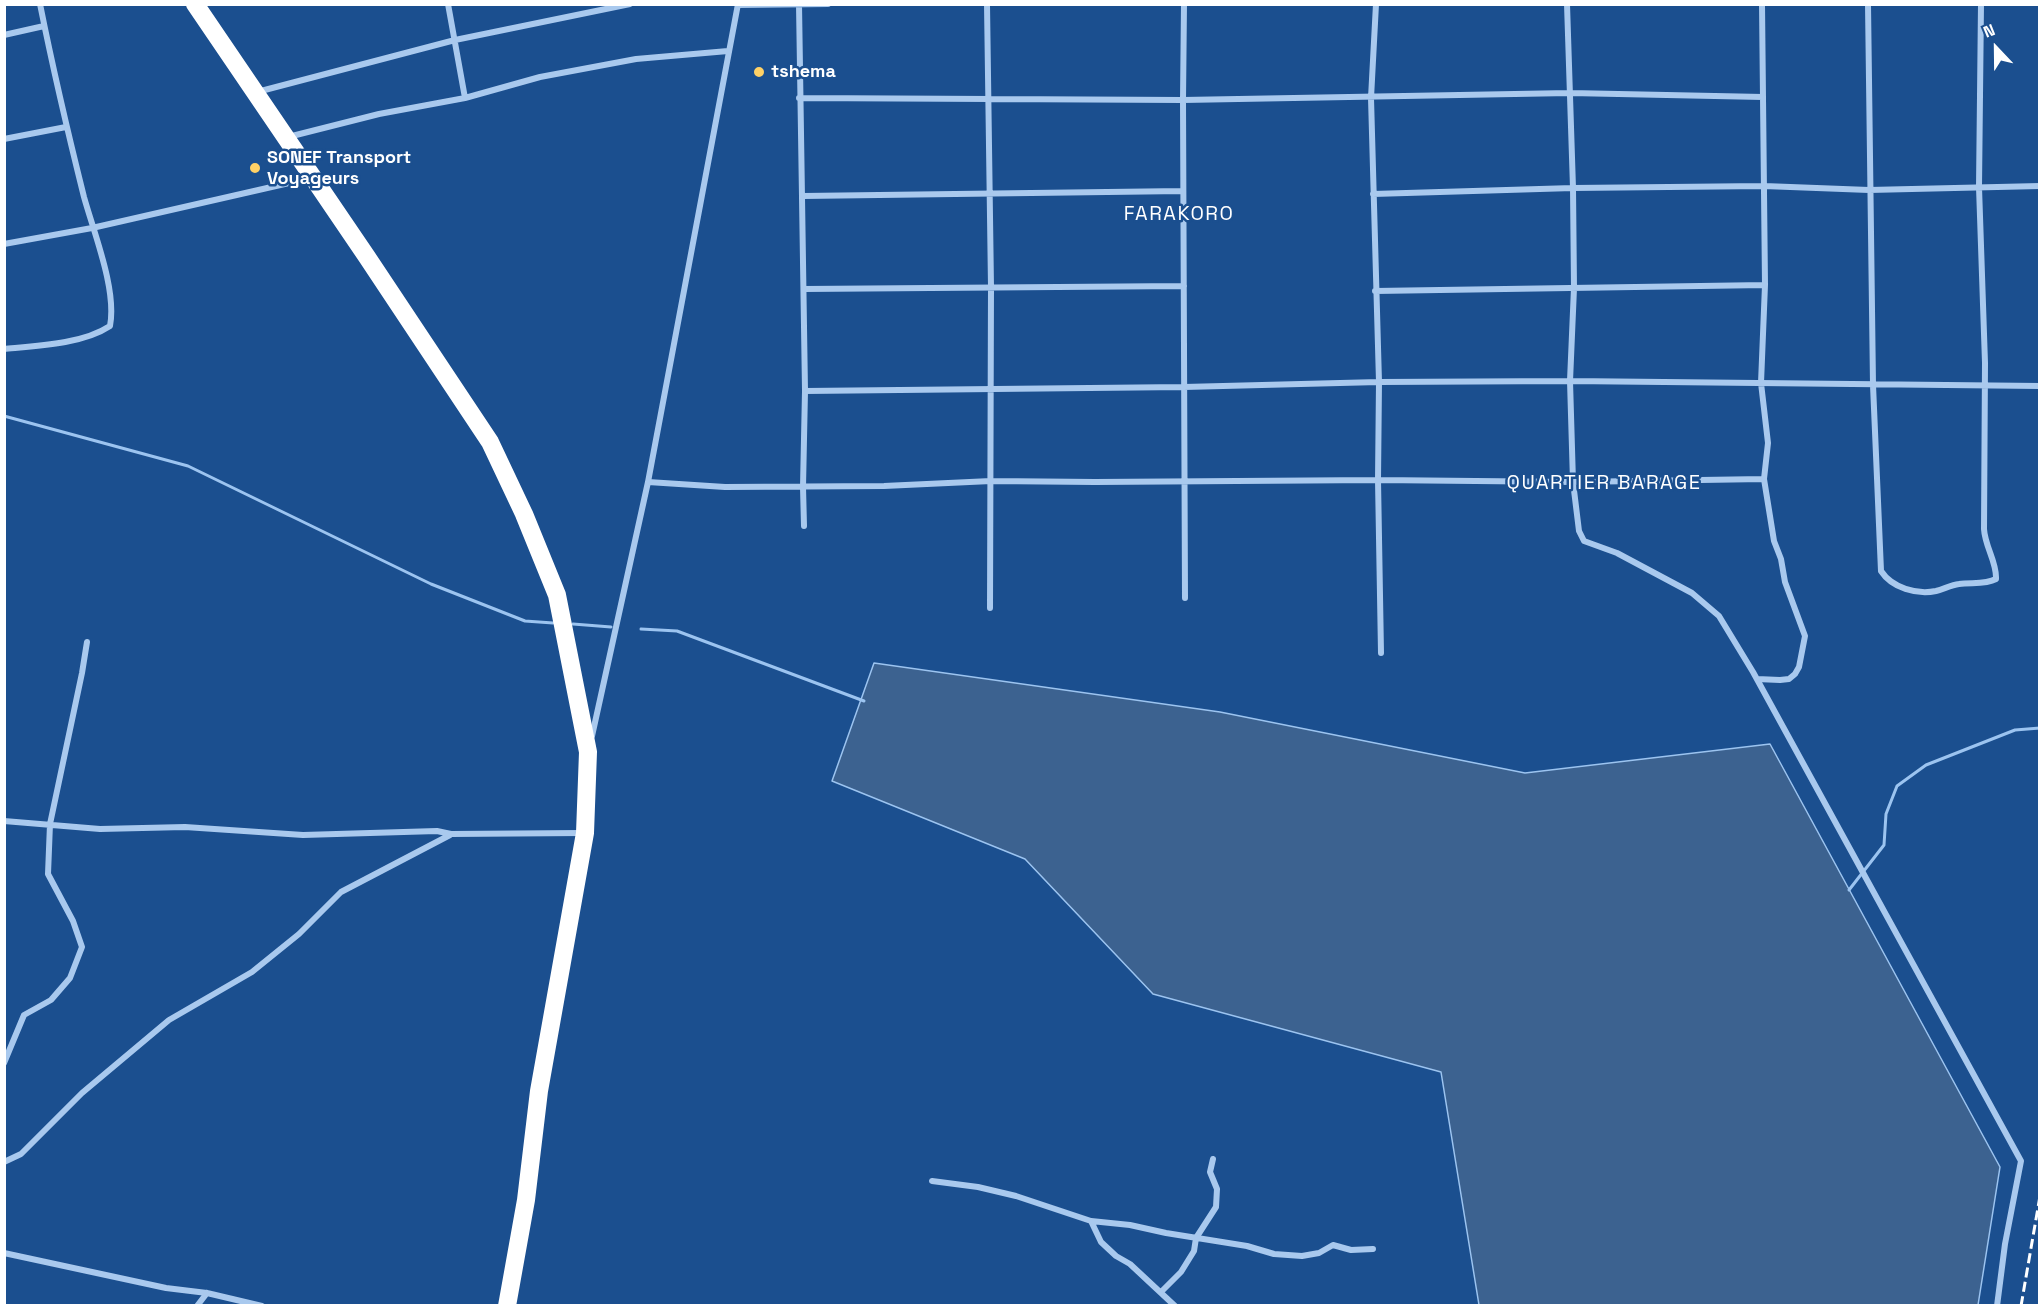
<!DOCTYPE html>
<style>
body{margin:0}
#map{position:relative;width:2044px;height:1310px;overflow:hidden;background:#1b4f8f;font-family:"Space Grotesk",sans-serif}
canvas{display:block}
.frame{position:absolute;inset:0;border:6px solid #fff;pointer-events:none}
.north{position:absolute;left:1966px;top:18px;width:60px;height:60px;-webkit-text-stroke:4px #1b4f8f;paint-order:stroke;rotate:338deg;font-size:16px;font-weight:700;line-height:24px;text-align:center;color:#fff}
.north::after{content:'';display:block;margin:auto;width:21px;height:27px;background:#fff;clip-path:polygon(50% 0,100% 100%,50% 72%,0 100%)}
</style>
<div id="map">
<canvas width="2044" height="1310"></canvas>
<div class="frame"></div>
<div class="north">N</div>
</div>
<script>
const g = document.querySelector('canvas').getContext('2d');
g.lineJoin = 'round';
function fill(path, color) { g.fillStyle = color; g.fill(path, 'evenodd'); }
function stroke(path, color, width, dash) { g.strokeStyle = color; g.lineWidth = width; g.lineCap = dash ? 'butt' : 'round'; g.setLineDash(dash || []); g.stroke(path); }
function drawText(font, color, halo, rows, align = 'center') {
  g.font = font + ' "Space Grotesk",sans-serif'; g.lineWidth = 5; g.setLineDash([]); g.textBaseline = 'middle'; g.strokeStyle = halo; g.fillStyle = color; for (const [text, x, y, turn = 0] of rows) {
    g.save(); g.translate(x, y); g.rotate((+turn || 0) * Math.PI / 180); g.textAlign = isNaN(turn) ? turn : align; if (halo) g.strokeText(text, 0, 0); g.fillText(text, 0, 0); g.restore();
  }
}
const water = new Path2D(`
 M874 663 1220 712 1525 773 1770 744 2000 1167 1978 1305H1479L1441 1072 1153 994 1025 859 832 781Z`);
const stream = new Path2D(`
 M4 416 188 466 431 584 525 621 553 623
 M573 624 611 627
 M641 629 677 631 864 701
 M1849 890 1884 845 1886 814 1897 786 1926 765 2015 730 2040 728`);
const street = new Path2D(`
 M448 4 465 98
 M799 4 805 391 803 487 804 526
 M987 4 991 287 990 608
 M1184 4 1183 100 1185 598
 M1376 4 1371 98 1379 382 1378 480 1381 653
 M1567 4 1573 188 1574 288 1570 381 1573 482 1579 531 1584 541 1617 553 1692 593 1719 616 1753 672 2021 1161 2005 1244 1997 1306
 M1868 4 1873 385 1881 571C1892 588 1917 595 1936 591 1944 589 1951 585 1959 584 1971 582 1985 585 1996 579 1997 562 1985 547 1984 529L1985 363 1979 187 1981 4
 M738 5 828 4
 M4 35 44 26
 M257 92 455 40 630 4
 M799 98 1183 100 1570 93 1763 97
 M288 137 379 114 465 98 540 77 636 59 728 51
 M4 139 66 127
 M1373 194 1573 188 1764 186 1869 190 2040 186
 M803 196 1183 191
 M4 244 92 228 311 178
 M804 289 1184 286
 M1375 291 1765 285
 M4 349C37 346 83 344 110 326 117 290 94 233 84 197 68 133 53 69 40 4
 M805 391 1184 387 1379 382 1570 381 2040 386
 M648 482 725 487 884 486 991 481 1095 482 1378 480 1573 482 1764 479
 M1757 679 1780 680 1789 679 1795 674 1799 667 1805 636 1785 582 1781 559 1774 541 1764 479 1768 443 1761 383 1765 285 1762 4
 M592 736 648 482 738 4
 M4 821 100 829 185 827 303 835 437 831 451 834 582 833
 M4 1063 24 1015 51 1000 70 978 82 947 73 921 48 874 50 824 82 673 87 642
 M4 1162 21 1154 82 1093 169 1020 252 972 299 934 341 892 450 835
 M932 1181 978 1187 1016 1196 1091 1221 1130 1225 1166 1233 1247 1246 1274 1254 1302 1256 1319 1253 1333 1245 1351 1250 1373 1249
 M1091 1221 1101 1242 1116 1256 1130 1264 1175 1306
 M4 1253 166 1288 207 1293 262 1306
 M1161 1292 1181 1272 1194 1251 1196 1238 1216 1207 1217 1189 1210 1172 1213 1159
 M197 1306 207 1293`);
const highway = new Path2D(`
 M195 4 367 257 490 442 524 514 557 595 588 752 585 833 539 1091 526 1200 507 1306`);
const rail = new Path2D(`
 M2021 1306 2040 1196`);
const markers = [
 [759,72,6,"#ffd166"],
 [255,168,6,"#ffd166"]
];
const poiNames = [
 ["tshema",771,72],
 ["SONEF Transport",267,158],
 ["Voyageurs",267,179]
];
const neighbourhoodNames = [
 ["FARAKORO",1179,215],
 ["QUARTIER BARAGE",1604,484]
];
fill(water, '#3c6290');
stroke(water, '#9cc4f0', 1.5);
stroke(stream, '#9cc4f0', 3);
stroke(street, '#a9c9ee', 6);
stroke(highway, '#fff', 18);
stroke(rail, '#fff', 3, [10, 4.5]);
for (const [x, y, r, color] of markers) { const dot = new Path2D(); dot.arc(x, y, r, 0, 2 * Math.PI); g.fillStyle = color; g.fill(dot); stroke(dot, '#1b4f8f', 2); }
drawText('bold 18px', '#fff', '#1b4f8f', poiNames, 'left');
g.letterSpacing = '1.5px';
drawText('20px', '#fff', '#1b4f8f', neighbourhoodNames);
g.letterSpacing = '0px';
</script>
